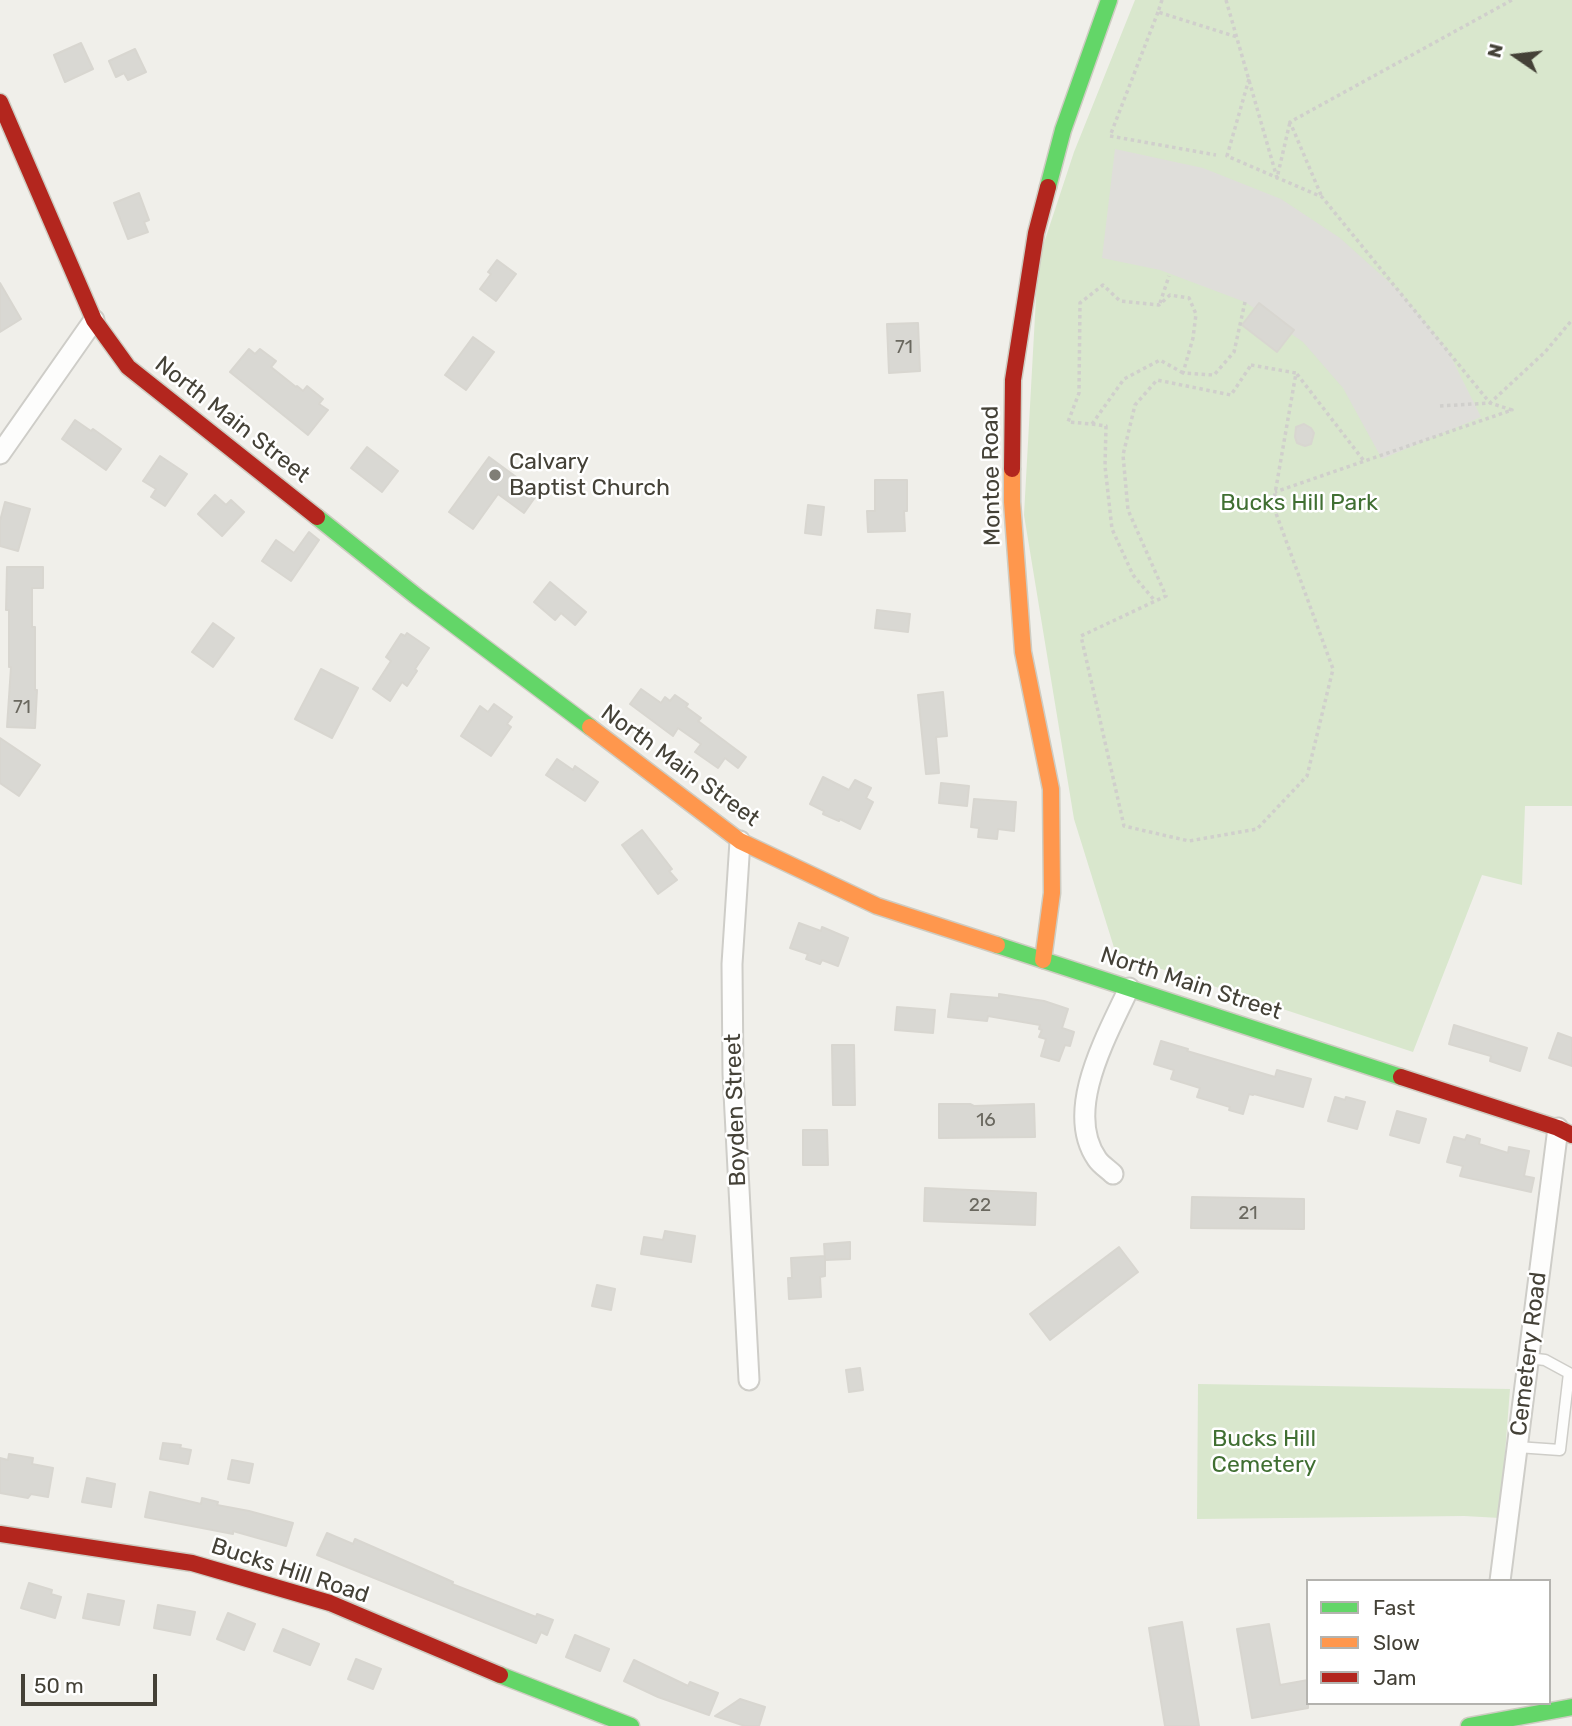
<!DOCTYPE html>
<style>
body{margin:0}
#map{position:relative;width:1572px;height:1726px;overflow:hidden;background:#f0efea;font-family:Rubik,sans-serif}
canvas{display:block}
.legend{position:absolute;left:1306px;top:1579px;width:245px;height:126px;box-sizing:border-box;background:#fff;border:2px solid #b4b3af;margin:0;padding:9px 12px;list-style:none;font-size:21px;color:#444137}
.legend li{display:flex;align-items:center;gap:14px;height:35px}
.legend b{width:35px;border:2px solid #b4b3af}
.north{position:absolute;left:1481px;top:21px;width:70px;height:70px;-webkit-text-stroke:5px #fff;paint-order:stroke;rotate:284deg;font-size:19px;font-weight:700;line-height:28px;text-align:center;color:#444137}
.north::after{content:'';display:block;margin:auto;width:24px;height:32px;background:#444137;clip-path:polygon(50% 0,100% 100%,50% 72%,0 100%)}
.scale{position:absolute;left:21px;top:1674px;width:136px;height:32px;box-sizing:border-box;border:4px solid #444137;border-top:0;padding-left:9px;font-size:21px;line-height:24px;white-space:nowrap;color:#444137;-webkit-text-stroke:5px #fff;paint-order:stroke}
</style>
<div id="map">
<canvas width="1572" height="1726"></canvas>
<ul class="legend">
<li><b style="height:9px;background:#63d668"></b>Fast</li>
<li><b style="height:9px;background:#ff974d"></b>Slow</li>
<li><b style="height:9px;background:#b3261e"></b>Jam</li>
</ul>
<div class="north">N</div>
<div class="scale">50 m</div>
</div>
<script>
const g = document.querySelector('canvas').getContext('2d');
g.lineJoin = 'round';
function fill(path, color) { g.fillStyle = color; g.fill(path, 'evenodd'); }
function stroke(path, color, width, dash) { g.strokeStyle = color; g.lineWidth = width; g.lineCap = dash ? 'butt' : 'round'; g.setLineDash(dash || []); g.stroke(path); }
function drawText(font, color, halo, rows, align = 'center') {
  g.font = font + ' Rubik,sans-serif'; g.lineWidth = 5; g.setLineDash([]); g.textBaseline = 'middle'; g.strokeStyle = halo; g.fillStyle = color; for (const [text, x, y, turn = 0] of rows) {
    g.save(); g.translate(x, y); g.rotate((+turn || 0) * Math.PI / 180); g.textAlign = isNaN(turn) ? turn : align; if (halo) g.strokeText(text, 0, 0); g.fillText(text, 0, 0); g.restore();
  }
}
const green = new Path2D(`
 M1135 0H1572V806H1525L1522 885 1482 875 1413 1052 1116 954 1074 819 1024 515 1038 261 1074 152Z
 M1198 1384 1510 1389 1500 1518 1464 1516 1197 1519Z`);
const parking = new Path2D(`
 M1115 149 1203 168 1281 199 1340 238 1400 292 1448 351 1481 417 1382 459 1343 388 1303 342 1245 302 1160 270 1102 258Z`);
const building = new Path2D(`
 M81 43 93 69 65 82 54 55Z
 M135 49 146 72 128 80 124 73 116 77 109 61Z
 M139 193 149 220 144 222 148 232 128 239 114 203Z
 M497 260 516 274 496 301 480 289 491 274 488 272Z
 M0 283 21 319 0 332Z
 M1259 303 1294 330 1277 352 1242 325Z
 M918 323 920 371 889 373 887 324Z
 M473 337 494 352 466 390 445 375Z
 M249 349 255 354 260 349 276 361 271 367 296 387 297 386 303 391 307 386 323 399 319 404 328 410 308 435 230 372Z
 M75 420 91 431 93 429 121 449 106 470 62 439Z
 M1304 424 1311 428 1314 433 1311 444 1305 446 1297 443 1295 437 1296 427Z
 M367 447 398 471 382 492 351 468Z
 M160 456 187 474 165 506 151 497 156 489 143 481Z
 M489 457 538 493 524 513 498 494 473 529 449 512Z
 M875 480H907V511H904L905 531 868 532 867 511H875Z
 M215 495 226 505 231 500 244 512 222 536 198 514Z
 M5 502 30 509 18 551 0 546V521Z
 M808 505 824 507 821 535 805 533Z
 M309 532 319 540 291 581 262 561 276 540 294 553Z
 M7 567H43V588H32V627H35V690H37L35 728 7 727 11 667H9V610H6Z
 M550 582 586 612 575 625 561 613 555 620 534 602Z
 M877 610 910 614 908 632 875 628Z
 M213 623 234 638 213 667 192 652Z
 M407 633 429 648 415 669 417 671 407 686 402 682 390 701 373 689 391 661 386 657 401 634 405 636Z
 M321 669 358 688 332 738 295 719Z
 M641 689 661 703 665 697 670 701 675 695 688 704 686 707 701 718 698 721 746 757 738 768 725 758 718 768 695 752 701 744 678 728 673 736 630 704Z
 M943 692 947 736 936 737 939 773 926 774 918 695Z
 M494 704 512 717 507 724 511 727 491 756 461 736 480 706 488 712Z
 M0 738 40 765 19 796 0 783Z
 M557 759 573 770 575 766 598 782 585 801 546 775Z
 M823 777 849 790 855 780 871 788 866 798 873 802 860 829 840 819 839 821 823 814 824 811 810 804Z
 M941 783 969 786 967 806 939 803Z
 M974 799 1016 802 1014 831 998 829 997 839 978 837 979 828 971 827Z
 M642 830 672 869 669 871 677 880 658 894 622 845Z
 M799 923 821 931 822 927 848 938 838 966 822 960 820 964 806 959 808 954 790 948Z
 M951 994 999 998V994L1044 1001 1068 1009 1062 1028 1074 1032 1070 1046 1065 1045 1059 1061 1041 1056 1046 1039 1039 1037 1042 1030 1039 1029 1040 1025 988 1016 987 1021 948 1017Z
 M897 1007 935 1010 933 1033 895 1030Z
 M1454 1025 1527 1048 1520 1071 1490 1061 1491 1056 1449 1044Z
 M1558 1033 1572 1038V1066L1549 1058Z
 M1161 1041 1188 1049 1187 1051 1275 1077 1277 1070 1311 1079 1303 1107 1254 1094 1253 1095 1249 1094 1243 1114 1229 1110 1230 1107 1197 1097 1200 1088 1171 1079 1174 1070 1154 1064Z
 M832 1045H854L855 1105H833Z
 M1335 1097 1345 1100 1346 1097 1365 1102 1357 1129 1328 1121Z
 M939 1104H970L974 1106 1034 1104 1035 1137 939 1138Z
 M1397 1111 1426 1119 1419 1143 1390 1135Z
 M803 1130H827L828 1165H803Z
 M1467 1135 1480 1139 1479 1144 1508 1153 1509 1147 1529 1151 1524 1176 1534 1178 1531 1192 1460 1176 1463 1166 1447 1162 1454 1137 1465 1140Z
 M925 1188 1036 1193 1035 1225 924 1221Z
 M1192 1197 1304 1199V1229L1191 1228Z
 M665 1231 695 1236 691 1262 641 1254 644 1237 663 1240Z
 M850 1242V1259L825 1260 824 1244Z
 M1119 1247 1138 1272 1050 1340 1030 1314Z
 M825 1256V1276L820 1277 821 1297 789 1299 788 1278H792L791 1258Z
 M597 1285 615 1289 611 1310 592 1306Z
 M860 1368 863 1390 849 1392 846 1370Z
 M163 1443 181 1445 180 1448 191 1450 188 1464 160 1459Z
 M9 1454 33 1458 32 1464 53 1468 48 1497 31 1494 28 1498 0 1493V1458L8 1460Z
 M232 1460 253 1464 249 1483 228 1479Z
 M87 1478 115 1484 111 1507 82 1502Z
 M150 1492 201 1504 202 1498 218 1502 217 1505 249 1511 293 1523 286 1546 233 1531V1534L145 1517Z
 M327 1533 353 1544 355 1539 453 1582 452 1584 536 1617 537 1614 553 1620 547 1635 541 1632 536 1643 317 1555Z
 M29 1583 52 1590 51 1594 61 1597 55 1618 21 1608Z
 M88 1594 124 1601 119 1625 83 1618Z
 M158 1605 195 1612 190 1635 154 1628Z
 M228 1613 255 1624 244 1650 217 1639Z
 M1182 1622 1199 1726H1165L1149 1628Z
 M1269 1624 1280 1685 1308 1680V1708L1252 1718 1237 1629Z
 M283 1629 319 1644 310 1665 274 1651Z
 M575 1635 609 1649 600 1671 566 1657Z
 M356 1659 381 1669 373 1689 348 1679Z
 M634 1660 688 1686 690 1682 718 1693 709 1715 658 1697 624 1681Z
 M740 1699 765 1707 759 1726H745L715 1716Z`);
const path = new Path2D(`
 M1162 0 1158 12 1237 37
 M1226 0 1277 178 1290 122
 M1158 12 1110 136 1216 155
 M1249 79 1227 156 1322 197 1490 403 1512 410 1275 492
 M1321 195 1290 122 1512 0
 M1160 303 1169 276
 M1251 365 1296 373 1273 505 1333 669 1307 776 1257 829 1189 841 1124 826 1081 636 1166 596 1128 510 1123 455 1135 405 1157 380 1231 395Z
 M1183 373 1160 360 1124 379 1092 424 1068 422 1079 393 1080 303 1103 285 1120 301 1159 305 1170 295 1189 298 1196 314 1193 338 1183 373 1214 375 1234 352 1245 302
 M1297 374 1364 461
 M1440 406 1490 403 1545 352 1572 320
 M1092 424 1106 426 1105 466 1112 529 1133 575 1155 601`);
const lane = new Path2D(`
 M1517 1447 1560 1450 1569 1373 1545 1360 1528 1358`);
const street = new Path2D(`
 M0 454 94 320
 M740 841 732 964 733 1074 749 1380
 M1113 1174C1108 1169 1101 1165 1097 1159 1063 1110 1108 1034 1129 988
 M1500 1581 1558 1128`);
const fast = new Path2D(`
 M1048 187 1063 130 1109 0
 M317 517 416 596 590 727
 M997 945 1401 1077
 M500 1675 631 1726
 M1469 1726 1572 1707`);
const slow = new Path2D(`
 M1012 469V502L1023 652 1051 789 1052 893 1043 960
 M590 727 740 841 877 906 997 945`);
const jam = new Path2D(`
 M0 102 94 320 128 367 317 517
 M1012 469 1013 380 1036 233 1048 187
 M1401 1077 1558 1128 1572 1135
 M0 1534 192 1563 330 1603 500 1675`);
const markers = [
 [495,475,7,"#807e76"]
];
const numberNames = [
 ["71",904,348],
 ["71",22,708],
 ["16",986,1121],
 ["22",980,1206],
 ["21",1248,1214]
];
const streetNames = [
 ["North Main Street",232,420,38],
 ["Montoe Road",992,476,-91],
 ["North Main Street",680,766,36],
 ["North Main Street",1191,984,18],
 ["Boyden Street",736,1110,-92],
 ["Cemetery Road",1529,1354,-83],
 ["Bucks Hill Road",290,1571,18]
];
const poiNames = [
 ["Calvary",509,462],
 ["Baptist Church",509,488]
];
const parkNames = [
 ["Bucks Hill Park",1299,503],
 ["Bucks Hill",1264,1439],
 ["Cemetery",1264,1465]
];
fill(green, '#d9e7cd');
fill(parking, '#dfdeda');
fill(building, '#d9d8d3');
stroke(building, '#d8d6d0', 2);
stroke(lane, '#cecdc8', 13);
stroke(street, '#cecdc8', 23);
stroke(fast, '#ceccc2', 19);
stroke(slow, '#ceccc2', 19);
stroke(jam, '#ceccc2', 19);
stroke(path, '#d0cfcc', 3.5, [3.5, 3.5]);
stroke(lane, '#fdfdfc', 10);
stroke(street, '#fdfdfc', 19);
stroke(fast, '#63d668', 16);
stroke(slow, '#ff974d', 16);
stroke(jam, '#b3261e', 16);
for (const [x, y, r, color] of markers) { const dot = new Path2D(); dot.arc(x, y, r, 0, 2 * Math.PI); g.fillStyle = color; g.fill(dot); stroke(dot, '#fff', 2.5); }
drawText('19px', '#6a685f', null, numberNames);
drawText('23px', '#444137', '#fff', streetNames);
drawText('23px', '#444137', '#fff', poiNames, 'left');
drawText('23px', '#406f32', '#fff', parkNames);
</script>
